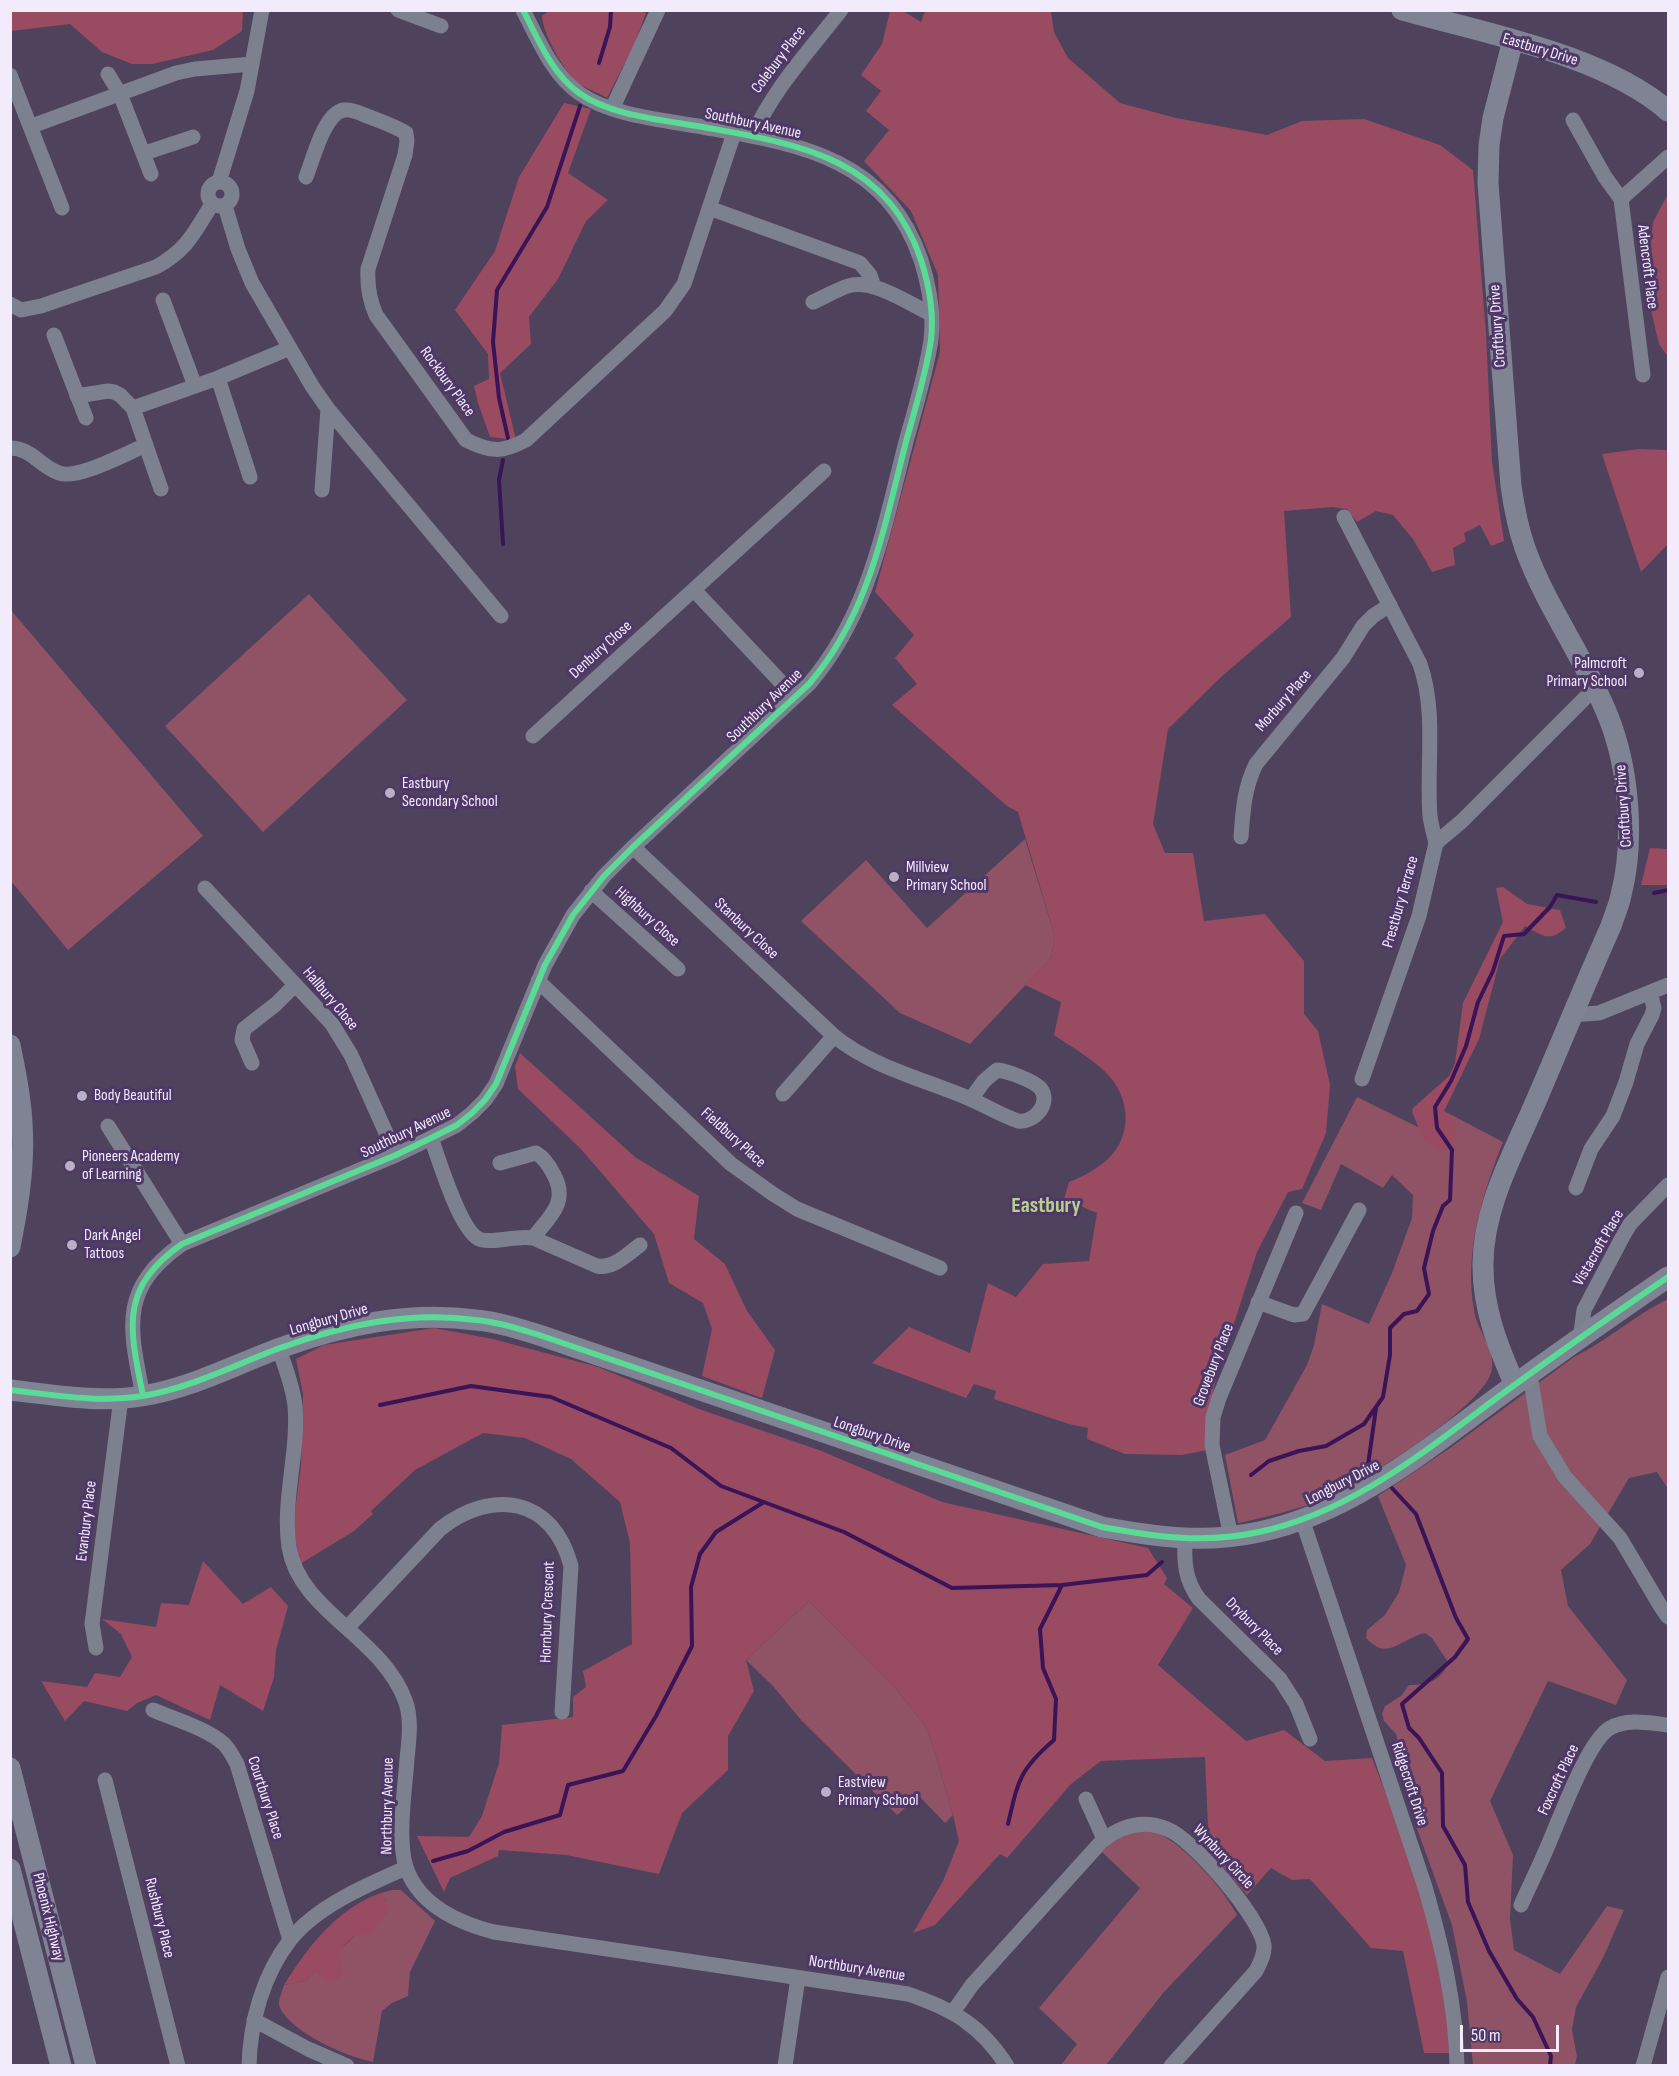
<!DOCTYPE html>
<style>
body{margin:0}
#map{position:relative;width:1679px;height:2076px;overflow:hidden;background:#4f425c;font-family:"Sofia Sans Condensed",sans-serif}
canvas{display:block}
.frame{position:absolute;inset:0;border:12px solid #f2ebfc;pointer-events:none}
.scale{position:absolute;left:1460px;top:2025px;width:99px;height:27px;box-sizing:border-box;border:3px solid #f2ebfc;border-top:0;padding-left:8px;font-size:18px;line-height:21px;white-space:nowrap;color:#f2ebfc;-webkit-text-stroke:4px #4f3867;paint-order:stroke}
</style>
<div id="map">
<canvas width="1679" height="2076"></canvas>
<div class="frame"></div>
<div class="scale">50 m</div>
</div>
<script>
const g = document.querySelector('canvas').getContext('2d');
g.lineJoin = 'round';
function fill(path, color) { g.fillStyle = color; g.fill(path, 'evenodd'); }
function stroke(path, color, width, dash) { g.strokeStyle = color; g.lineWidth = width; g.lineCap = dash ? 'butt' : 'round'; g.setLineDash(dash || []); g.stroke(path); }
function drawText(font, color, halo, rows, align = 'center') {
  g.font = font + ' "Sofia Sans Condensed",sans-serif'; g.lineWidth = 6; g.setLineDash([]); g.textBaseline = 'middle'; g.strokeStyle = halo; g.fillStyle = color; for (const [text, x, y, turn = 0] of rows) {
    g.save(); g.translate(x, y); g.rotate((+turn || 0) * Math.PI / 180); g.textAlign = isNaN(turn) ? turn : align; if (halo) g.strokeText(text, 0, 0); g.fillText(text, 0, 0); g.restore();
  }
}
const green = new Path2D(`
 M309 594 407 700 263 832 165 726Z
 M10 609 203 836 68 950 11 881Z
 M1025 839 1055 937 1051 958 970 1044 900 1013 801 921 866 860 927 928Z
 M1357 1097 1418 1127 1444 1111 1503 1142C1482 1195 1464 1252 1474 1310 1477 1331 1495 1348 1492 1369 1487 1406 1357 1485 1322 1500 1295 1510 1267 1517 1238 1523L1225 1455 1265 1440 1307 1365 1314 1345 1322 1304 1369 1324 1392 1273 1412 1218 1413 1195 1392 1175 1383 1188 1341 1164 1321 1210 1302 1203Z
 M1668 1299V1489L1657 1472 1629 1478 1590 1544 1561 1570 1568 1606 1627 1680 1616 1705 1548 1681 1490 1801 1513 1855 1510 1919 1514 1950 1560 1974 1607 1906 1624 1910 1603 1958 1576 2007 1572 2030 1577 2056 1575 2065H1473L1467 2002 1452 1925 1417 1829 1396 1734 1384 1721 1382 1714 1385 1706 1401 1696 1409 1685C1427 1685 1442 1681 1448 1662L1432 1638 1425 1633C1400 1639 1388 1662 1366 1638L1367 1630 1385 1615 1399 1592 1406 1565 1378 1496 1450 1448 1574 1357C1607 1341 1635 1315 1668 1299Z
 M809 1601 897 1690 924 1724 931 1740 953 1815 945 1823 919 1796 897 1815 801 1720 773 1686 746 1660Z
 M1143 1829C1148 1830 1155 1831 1160 1834 1187 1848 1223 1888 1237 1915L1164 1992 1106 2065H1061L1077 2044 1039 2008 1140 1888 1102 1852C1114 1839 1126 1834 1143 1829Z
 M392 1890H401L435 1921 410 1972 408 1996 392 2003 382 2011 373 2062C347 2057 292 2033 280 2008 277 2002 282 1992 284 1985L305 1981 356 1935 387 1902 381 1893Z`);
const forest = new Path2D(`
 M550 10H639L646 13 635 43 607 98C599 93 589 90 581 85 565 74 543 35 542 16Z
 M10 11 243 10V11L242 31 213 50 152 64H132L102 52 70 24 11 31Z
 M890 11H903L921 22 925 11H1051L1054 32 1068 58 1120 103 1176 118 1267 135 1302 121 1364 119 1440 145 1473 170 1486 334 1492 462 1504 541 1491 546 1480 525 1464 533 1466 541 1453 548 1455 565 1432 572 1413 539 1393 515 1376 511 1357 522 1347 509 1332 507 1284 511 1291 617 1221 677 1168 729 1153 824 1165 853H1193L1204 921 1265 914 1304 961V1014L1318 1031 1330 1085 1326 1133 1302 1189 1288 1192 1257 1252 1216 1379 1210 1405 1207 1450 1182 1455 1125 1454 1087 1439 1088 1428 1069 1424 994 1399 996 1391 974 1384 966 1398 872 1363 909 1327 970 1353 988 1283 1016 1297 1043 1264 1089 1261 1097 1213 1064 1199 1069 1182C1084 1176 1097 1169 1109 1158 1132 1135 1130 1100 1110 1077 1095 1060 1073 1048 1054 1035L1061 1002 1025 985 1051 958 1055 937 1018 812 1007 806 892 705 917 684 895 658 914 635 875 592 940 352 938 275 911 211 864 161 889 130 866 111 881 91 861 75 882 44Z
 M564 103 591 109 568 173 608 200 586 221 558 279 529 317 531 344 500 373 516 440 490 437 478 403 474 386 489 379 488 354 455 310 495 251 519 177Z
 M1668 194V357L1659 344 1646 290 1653 222Z
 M1639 449 1668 450V544L1641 572 1602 454Z
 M1650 848 1668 849V885H1641Z
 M1503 887 1527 904 1560 910 1566 928C1549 943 1542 935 1525 926L1500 959 1479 1039 1444 1111 1455 1121 1456 1141 1440 1152 1424 1140 1412 1112 1413 1108 1449 1076 1455 1063 1463 1003 1503 922 1496 888Z
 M520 1053 635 1157 699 1196 694 1239 725 1264 747 1311 775 1350 762 1398 702 1376 712 1329 703 1303 669 1283 654 1234 581 1149 518 1089 515 1066Z
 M434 1328 493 1339 598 1367 699 1409 819 1450 942 1502 1148 1548 1167 1578 1164 1584 1193 1608 1158 1665 1246 1741 1284 1730 1325 1761 1372 1758 1386 1794 1421 1895 1444 1981 1450 2053H1424L1403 1951 1371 1948 1310 1879 1292 1880 1271 1868 1247 1895 1209 1851 1205 1757 1101 1761 1071 1784 1007 1858 1000 1854 935 1925 913 1933 943 1881 959 1841 953 1815 931 1740 924 1724 897 1690 809 1601 746 1660 754 1691 728 1736V1770L682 1813 659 1874 566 1855 499 1850 498 1856 450 1878 444 1892 417 1836 469 1837 482 1816 499 1763 502 1725 573 1717V1697L586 1687 583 1671 632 1644 630 1543 620 1502 571 1459 525 1438 483 1433 415 1470 371 1511 373 1514 354 1531 300 1564 293 1526 301 1466 303 1394 296 1359 324 1345Z
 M203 1561 243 1604 271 1587 288 1606 276 1650 274 1677 263 1711 220 1685 210 1720 156 1695 137 1703 127 1711 84 1701 65 1721 41 1681 87 1687 95 1673 120 1677 132 1657 121 1634 102 1619 156 1627 161 1603 189 1605Z
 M381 1893 387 1902 388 1912 369 1935H356C336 1951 339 1950 343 1975L330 1983 315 1972 305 1981 284 1985C307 1948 337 1908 381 1893Z`);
const stream = new Path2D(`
 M599 63 610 27 611 10
 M508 438 499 398 493 342 497 290 547 207 580 106
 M503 460 499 480 503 544
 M1654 893 1668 890
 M380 1405 471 1386 551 1397 671 1448 721 1486 844 1532 952 1588 1062 1585 1147 1575 1162 1562
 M1374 1470 1368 1465 1376 1408
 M1251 1475 1269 1461 1299 1451 1326 1446 1364 1424 1383 1397 1390 1355V1328L1404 1314 1417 1311 1429 1294 1424 1268 1433 1231 1443 1206 1450 1200 1452 1150 1437 1128 1435 1107 1451 1081 1466 1046 1478 1002 1493 971 1504 936 1524 934 1550 907 1557 895 1596 902
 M1391 1487 1416 1514 1456 1618 1468 1639 1455 1657 1402 1704 1409 1728 1419 1738 1442 1773 1443 1826 1465 1865 1468 1902 1489 1951 1517 1999 1533 2017 1551 2056 1550 2066
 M1008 1824C1018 1781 1019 1770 1054 1740L1056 1699 1043 1668 1040 1629 1062 1585
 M433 1861 468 1851 504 1832 560 1815 568 1785 623 1771 656 1716 692 1646 691 1587 700 1554 716 1532 764 1502`);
const street = new Path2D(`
 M398 10 441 26
 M108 74 120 94 151 174
 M10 75 62 208
 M612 109 658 10
 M1573 120 1605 177 1621 199 1643 375
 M32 126 176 73 195 69 252 64
 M753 135C774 88 809 51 841 10
 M145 153 193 137
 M306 177C313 160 324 113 344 110 352 109 360 113 367 116 380 121 393 125 406 133L407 141 405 155 368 269C367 286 369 299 376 315L466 440C490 452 502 453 526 440L665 311 684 284 734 133
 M208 194a12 12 0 1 1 24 0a12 12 0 1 1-24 0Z
 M219 182 247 91 262 10
 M1621 199 1668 157
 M225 206 238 249 252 283 312 386 328 409 501 616
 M709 208 860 263 870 275 874 287
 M163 300 195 386
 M813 302C825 297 836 290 848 286 872 278 910 304 931 314
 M10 304 21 310 41 306 156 267C187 250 194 233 212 204
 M54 335 86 418
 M218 378 250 477
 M77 396 108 391 114 392 120 395 133 408 161 489
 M133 408 218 378 290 348
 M10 448C32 448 40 467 59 473 77 480 127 453 146 445
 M322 490 328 409
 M1344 517 1420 664C1437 714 1426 765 1430 816 1431 825 1434 834 1436 843
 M694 590 795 697
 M533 736 824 471
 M1241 837C1243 811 1244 788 1256 764L1343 658 1363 626 1373 616 1390 605
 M633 847 834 1036C872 1067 923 1079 968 1098 985 1105 1000 1115 1018 1121 1034 1123 1051 1104 1041 1089 1035 1081 1007 1071 997 1070L984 1081 971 1099
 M205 888 332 1024 351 1055 396 1155
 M591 891 678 969
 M538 981 731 1164 773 1194 797 1209 940 1268
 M1571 1015 1599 1013 1668 985
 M252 1063 242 1040 244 1029 276 1004 295 985
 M1362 1079 1419 916 1436 843 1462 821 1595 688
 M783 1094 834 1036
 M108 1126 182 1244
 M431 1138C439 1159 461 1236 482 1240 498 1243 516 1235 533 1238L597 1266C614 1269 627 1254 640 1245
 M500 1163 536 1153C545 1158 550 1167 554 1175 569 1203 549 1217 533 1238
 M1576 1188 1591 1149 1613 1116 1626 1082 1637 1044 1652 1015 1654 1008 1650 992
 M1258 1302 1294 1315 1303 1314 1359 1210
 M1580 1340 1584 1310 1623 1236 1630 1224 1668 1185
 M279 1349C285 1367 293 1386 295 1406 299 1452 282 1501 289 1547 299 1611 382 1637 405 1700 412 1718 409 1740 407 1759 405 1789 397 1840 406 1867 419 1906 459 1923 494 1932L908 1994C952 2009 981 2025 1007 2066
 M1530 1375 1540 1436 1565 1477 1620 1538 1661 1607 1668 1617
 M143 1396C130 1329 118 1289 182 1244L396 1155 431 1138 457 1125 472 1113 485 1100 496 1084 545 965 573 915 604 876 633 847 809 684C870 613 884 526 907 438 916 406 926 373 931 340 934 314 929 285 921 260 886 156 796 144 703 127 664 120 611 116 579 93 552 74 538 39 523 10
 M1302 1519 1425 1887C1442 1946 1456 2004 1457 2066
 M1231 1537 1212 1445 1213 1417 1219 1398 1296 1213
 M1185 1539C1184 1563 1185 1580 1199 1599L1280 1679 1296 1704 1310 1739
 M347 1628 440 1529C492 1488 553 1497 571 1566L562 1712
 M96 1648 92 1624 121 1398
 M153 1710C174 1719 208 1729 224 1744 230 1750 233 1757 237 1764L290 1940
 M105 1780 178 2066
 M1086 1799 1104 1839
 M1521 1905C1529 1887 1538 1869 1546 1850 1558 1824 1587 1741 1610 1728 1628 1718 1649 1723 1668 1725
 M953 2012 972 1985 1102 1841C1121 1826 1143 1819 1167 1829 1192 1838 1260 1917 1264 1945 1265 1954 1260 1963 1256 1971L1171 2066
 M254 2020 308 2049 347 2066
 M249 2066C250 2022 263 1975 290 1940 317 1906 367 1885 406 1868
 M785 2066 798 1978
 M1643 2066 1668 1977`);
const secondary = new Path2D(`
 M1402 10C1484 33 1604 55 1668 111
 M1513 40 1493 118 1489 145 1488 183 1511 486C1514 507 1518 528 1525 548 1546 607 1585 658 1608 716 1629 768 1635 841 1621 895 1619 906 1614 916 1611 926 1586 982 1563 1038 1539 1094 1516 1149 1482 1206 1483 1267 1483 1309 1498 1347 1515 1385
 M10 1045C15 1070 21 1096 22 1123 25 1165 18 1206 10 1247
 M10 1390C54 1395 99 1403 142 1396 191 1388 234 1365 280 1348 343 1325 408 1311 476 1320 498 1322 520 1329 542 1336L1102 1527C1156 1537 1204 1544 1259 1532 1350 1513 1425 1451 1498 1397 1554 1356 1611 1316 1668 1277
 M10 1768 86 2066
 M10 1869 61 2066`);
const cycleway = new Path2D(`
 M10 1390C54 1395 99 1403 142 1396 191 1388 234 1365 280 1348 343 1325 408 1311 476 1320 498 1322 520 1329 542 1336L1102 1527C1156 1537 1204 1544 1259 1532 1350 1513 1425 1451 1498 1397 1554 1356 1611 1316 1668 1277
 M143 1396C130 1329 118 1289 182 1244L396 1155 431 1138 457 1125 472 1113 485 1100 496 1084 545 965 573 915 604 876 633 847 809 684C870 613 884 526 907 438 916 406 926 373 931 340 934 314 929 285 921 260 886 156 796 144 703 127 664 120 611 116 579 93 552 74 538 39 523 10`);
const markers = [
 [1639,673,6,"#b9b0c4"],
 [390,793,6,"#b9b0c4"],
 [894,877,6,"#b9b0c4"],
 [82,1096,6,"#b9b0c4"],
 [70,1166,6,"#b9b0c4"],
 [72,1245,6,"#b9b0c4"],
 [826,1792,6,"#b9b0c4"]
];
const streetNames = [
 ["Eastbury Drive",1540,50,17],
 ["Colebury Place",779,60,-53],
 ["Southbury Avenue",753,124,12],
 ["Adencroft Place",1647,267,83],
 ["Croftbury Drive",1498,326,-94],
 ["Rockbury Place",447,382,54],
 ["Denbury Close",601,650,-42],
 ["Morbury Place",1284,701,-49],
 ["Southbury Avenue",765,706,-44],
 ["Croftbury Drive",1624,806,-94],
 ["Prestbury Terrace",1401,902,-74],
 ["Highbury Close",647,917,42],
 ["Stanbury Close",746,929,43],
 ["Hallbury Close",330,999,50],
 ["Southbury Avenue",406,1133,-26],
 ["Fieldbury Place",733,1138,42],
 ["Vistacroft Place",1599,1248,-60],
 ["Longbury Drive",329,1320,-16],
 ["Grovebury Place",1214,1365,-69],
 ["Longbury Drive",872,1435,19],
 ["Longbury Drive",1343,1483,-27],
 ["Evanbury Place",87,1521,-83],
 ["Hornbury Crescent",548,1612,-88],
 ["Drybury Place",1254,1627,45],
 ["Foxcroft Place",1559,1780,-65],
 ["Ridgecroft Drive",1409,1784,72],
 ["Courtbury Place",265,1798,72],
 ["Northbury Avenue",388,1806,-89],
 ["Wynbury Circle",1223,1857,47],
 ["Phoenix Highway",48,1917,76],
 ["Rushbury Place",159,1918,76],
 ["Northbury Avenue",857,1969,9]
];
const poiNames = [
 ["Palmcroft",1627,664,"right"],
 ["Primary School",1627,682,"right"],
 ["Eastbury",402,784],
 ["Secondary School",402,802],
 ["Millview",906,868],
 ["Primary School",906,886],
 ["Body Beautiful",94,1096],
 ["Pioneers Academy",82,1157],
 ["of Learning",82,1175],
 ["Dark Angel",84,1236],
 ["Tattoos",84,1254],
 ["Eastview",838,1783],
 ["Primary School",838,1801]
];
const districtNames = [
 ["Eastbury",1046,1206]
];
fill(green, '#905265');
fill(forest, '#994b62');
stroke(stream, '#3a1457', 4);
stroke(street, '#7d818f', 15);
stroke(secondary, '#7f8394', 21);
stroke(cycleway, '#5adb95', 6);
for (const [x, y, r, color] of markers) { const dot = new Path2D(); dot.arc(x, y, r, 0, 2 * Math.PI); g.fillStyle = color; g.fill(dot); stroke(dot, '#4f3867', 2); }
drawText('16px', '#f2ebfc', '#4f3867', streetNames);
drawText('16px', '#f2ebfc', '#4f3867', poiNames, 'left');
drawText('bold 22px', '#b7d28a', '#4f3867', districtNames);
</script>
